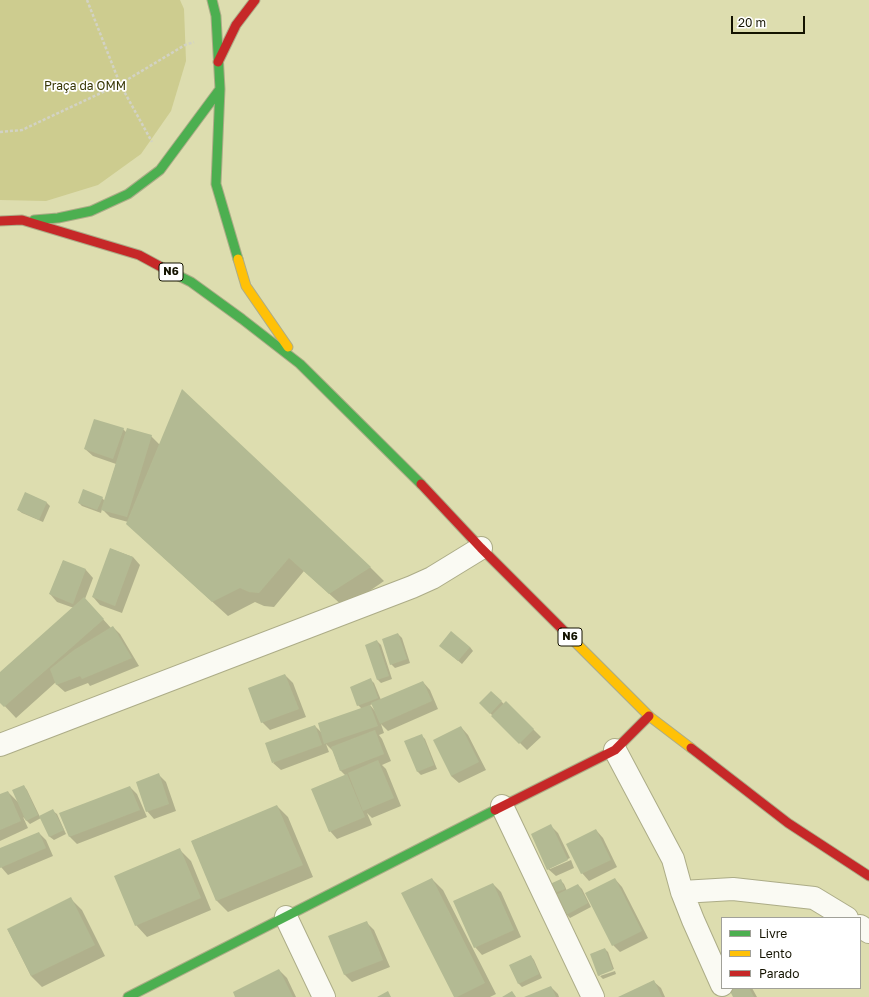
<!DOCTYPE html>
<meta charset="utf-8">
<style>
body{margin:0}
#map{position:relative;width:869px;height:997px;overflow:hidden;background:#ddddaf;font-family:"Golos Text",sans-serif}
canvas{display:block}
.legend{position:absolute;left:721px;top:917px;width:140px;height:72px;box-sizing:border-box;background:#fff;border:1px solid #a1a199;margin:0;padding:5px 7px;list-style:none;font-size:12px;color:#141300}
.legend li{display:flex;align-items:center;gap:8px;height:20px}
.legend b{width:20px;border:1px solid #a1a199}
.scale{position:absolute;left:731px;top:16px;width:74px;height:18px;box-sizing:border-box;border:2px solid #141300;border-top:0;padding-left:5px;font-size:12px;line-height:14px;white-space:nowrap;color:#141300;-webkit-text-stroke:3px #fff;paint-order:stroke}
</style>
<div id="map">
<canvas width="869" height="997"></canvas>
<ul class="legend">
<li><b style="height:5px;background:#4caf50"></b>Livre</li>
<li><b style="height:5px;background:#ffc107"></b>Lento</li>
<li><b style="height:5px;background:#c62828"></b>Parado</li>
</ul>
<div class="scale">20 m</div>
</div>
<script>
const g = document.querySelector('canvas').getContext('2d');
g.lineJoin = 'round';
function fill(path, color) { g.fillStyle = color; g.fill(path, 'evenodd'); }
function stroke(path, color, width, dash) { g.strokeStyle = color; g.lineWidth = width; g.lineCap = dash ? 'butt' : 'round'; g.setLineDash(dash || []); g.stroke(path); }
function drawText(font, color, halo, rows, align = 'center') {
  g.font = font + ' "Golos Text",sans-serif'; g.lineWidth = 3.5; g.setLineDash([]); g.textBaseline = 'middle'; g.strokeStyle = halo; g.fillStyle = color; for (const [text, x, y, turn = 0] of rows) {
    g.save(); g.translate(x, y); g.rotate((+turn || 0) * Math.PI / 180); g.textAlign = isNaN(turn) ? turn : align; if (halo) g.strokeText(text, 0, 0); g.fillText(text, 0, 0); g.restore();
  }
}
const green = new Path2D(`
 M0 0H180L184 9 186 61 171 111 141 154 98 185 46 201 0 200Z`);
const shadow = new Path2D(`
 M123 429 126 432 151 436 160 445 370 567 384 581 345 608 304 571 274 607 264 606 255 602 228 616 142 538 128 522 110 517 102 509 101 513 82 506 79 503 102 498 105 501 116 464 93 456 85 449Z
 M26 494 47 503 50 506 43 522 22 513 18 510Z
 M111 549 133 557 140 565 122 613 100 605 93 597Z
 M63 561 86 570 93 578 85 599 111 628 113 627 120 634 139 666 90 686 88 683 65 692 57 685 56 682 16 718 0 701V673L74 608 57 602 50 594Z
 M398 634 402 638 410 663 395 668 391 664Z
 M377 641 381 645 392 679 381 683 378 680Z
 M470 647 473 651 462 664 444 649Z
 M285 675 293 683 306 717 270 730 262 722Z
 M371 680 374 683 381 700 423 682 430 690 438 709 388 731 381 724 384 733 379 735 382 739 391 761 382 765 386 769 401 806 372 818 367 813 372 825 337 839 330 831 346 776 340 770 333 751 326 744 329 752 281 770 273 763 315 726 322 733 362 709 358 705ZM373 704 375 711 370 705Z
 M491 692 504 704 506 702 541 737 527 750 480 703Z
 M461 727 468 735 486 770 459 783 451 776Z
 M421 735 425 739 437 769 421 775 418 772 405 742Z
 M158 774 166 782 176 811 154 819 147 811Z
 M24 786 27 790 40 817 53 811 57 814 66 834 54 840 50 837 41 818 30 824 23 817 28 828 0 841V795L8 792 18 802Z
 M130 787 137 794 147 817 77 844 70 837 61 814Z
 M277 806 288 817 313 877 228 912 217 901 192 841Z
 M551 826 558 833 570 858 550 867V869L571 860 574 868 556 876 548 869Z
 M596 830 603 838 617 867 589 881 582 873Z
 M39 833 46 840 53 856 8 875 1 867 0 865V849Z
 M180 850 191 861 211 910 147 937 136 925Z
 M432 879 443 890 496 994 490 997H455Z
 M615 879 622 887 648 938 620 952 613 945Z
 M560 880 564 884 567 891 578 885 582 889 591 907 570 918 566 914 557 895 555 893Z
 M493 884 501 892 521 937 482 955 475 947Z
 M71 899 82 910 105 956 42 987 31 976 8 930Z
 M366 922 374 930 390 967 352 982 345 975 329 937Z
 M605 949 608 952 614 969 600 974V976L599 975Z
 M531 956 534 960 542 978 522 987 519 984 510 966Z
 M279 970 287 978 296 997H236Z
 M615 971 616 974 603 979 600 976Z
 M653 981 661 988 665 997H621Z
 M551 987 558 994 559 997H526Z
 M734 988H752L757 997H734Z`);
const building = new Path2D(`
 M182 389 371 567 329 594 289 558 259 593 249 592 240 588 212 602 126 524Z
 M94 419 124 428 113 459 84 449Z
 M127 428 152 435 127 517 101 510Z
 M83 489 103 497 97 510 78 503Z
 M25 492 47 502 39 520 17 510Z
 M110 548 133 557 115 606 92 597Z
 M63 560 86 569 73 604 49 594Z
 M84 597 104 619 4 707 0 703V672Z
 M113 626 132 658 82 679 80 676 56 685 50 669 74 650Z
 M451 631 470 647 458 661 439 646Z
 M398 633 407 659 390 665 382 639Z
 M377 640 389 676 377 680 365 645Z
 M285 674 299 709 261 723 248 688Z
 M371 678 378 698 357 706 350 687Z
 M423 681 432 701 380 724 371 703Z
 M491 691 502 701 490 714 479 703Z
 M506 701 534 729 519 744 491 716Z
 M370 705 378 726 324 744 318 723Z
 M315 725 322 745 272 763 265 743Z
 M461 726 479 762 451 776 433 740Z
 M375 730 384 754 340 771 331 747Z
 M422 734 434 765 417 772 404 741Z
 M378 760 394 798 363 811 348 773Z
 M159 773 169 804 146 812 136 782Z
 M347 774 365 817 329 832 311 789Z
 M24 785 38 815 26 821 12 790Z
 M130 786 140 810 69 837 59 813Z
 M8 791 21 821 0 830V794Z
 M277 805 303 865 216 901 191 841Z
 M53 809 64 830 49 837 39 816Z
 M551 824 568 860 547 870 531 834Z
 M596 829 611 860 581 874 566 844Z
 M39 832 46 848 0 868V848Z
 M180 848 201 898 135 926 114 876Z
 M432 878 485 983 457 997H454L401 893Z
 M615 878 642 931 612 946 585 893Z
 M561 879 565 889 554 893 550 884Z
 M493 883 514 930 474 948 453 901Z
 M578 884 588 903 566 915 556 895Z
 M71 897 95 945 31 976 7 929Z
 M367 921 383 960 344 975 328 936Z
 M605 948 613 970 598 976 590 954Z
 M531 955 539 974 518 984 509 965Z
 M279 969 293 997H235L233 992Z
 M654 980 662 997H618Z
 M551 986 556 997H524Z
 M732 988H749L754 997H733L729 989Z
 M388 991 391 997H377Z
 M512 991 516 997H502Z`);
const path = new Path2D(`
 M87 0 120 84 152 142
 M0 132 22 130 120 84 185 45 194 42`);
const street = new Path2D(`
 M0 745 412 587 432 578 481 548
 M615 750 673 859 682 892 693 920 722 985
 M502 806 593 997
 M682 892 733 889 814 898 847 918
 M286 917 324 997
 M860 926 869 932`);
const fast = new Path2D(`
 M212 0 216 16 220 89 216 184 238 259
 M34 220 58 218 91 211 128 194 160 170 220 89
 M163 268 191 282 242 319 300 364 421 484
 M128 997 495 810`);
const slow = new Path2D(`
 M238 259 246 286 288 347
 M566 633 649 716 691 748`);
const jam = new Path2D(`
 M218 62 236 25 255 0
 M0 221 22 220 139 255 163 268
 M421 484 481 548 566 633
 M691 748 788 823 869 876
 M495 810 615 750 649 716`);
const shields = [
 [171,272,24],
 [570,637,24]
];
const shieldNames = [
 ["N6",171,272],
 ["N6",570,637]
];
const parkNames = [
 ["Praça da OMM",85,86]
];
fill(green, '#cdcc8f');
fill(shadow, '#0003');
fill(building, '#b3ba93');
stroke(street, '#acac87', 24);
stroke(fast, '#acac87', 11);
stroke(slow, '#acac87', 11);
stroke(jam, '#acac87', 11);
stroke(path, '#d2d2c4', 2.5, [3, 2]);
stroke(street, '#fafaf3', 22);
stroke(fast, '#4caf50', 9);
stroke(slow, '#ffc107', 9);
stroke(jam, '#c62828', 9);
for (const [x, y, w] of shields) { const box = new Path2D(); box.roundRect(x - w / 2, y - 9, w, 18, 3); g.fillStyle = '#fff'; g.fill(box); stroke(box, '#141300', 1); }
drawText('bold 11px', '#141300', null, shieldNames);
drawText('12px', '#383705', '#fff', parkNames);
</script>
